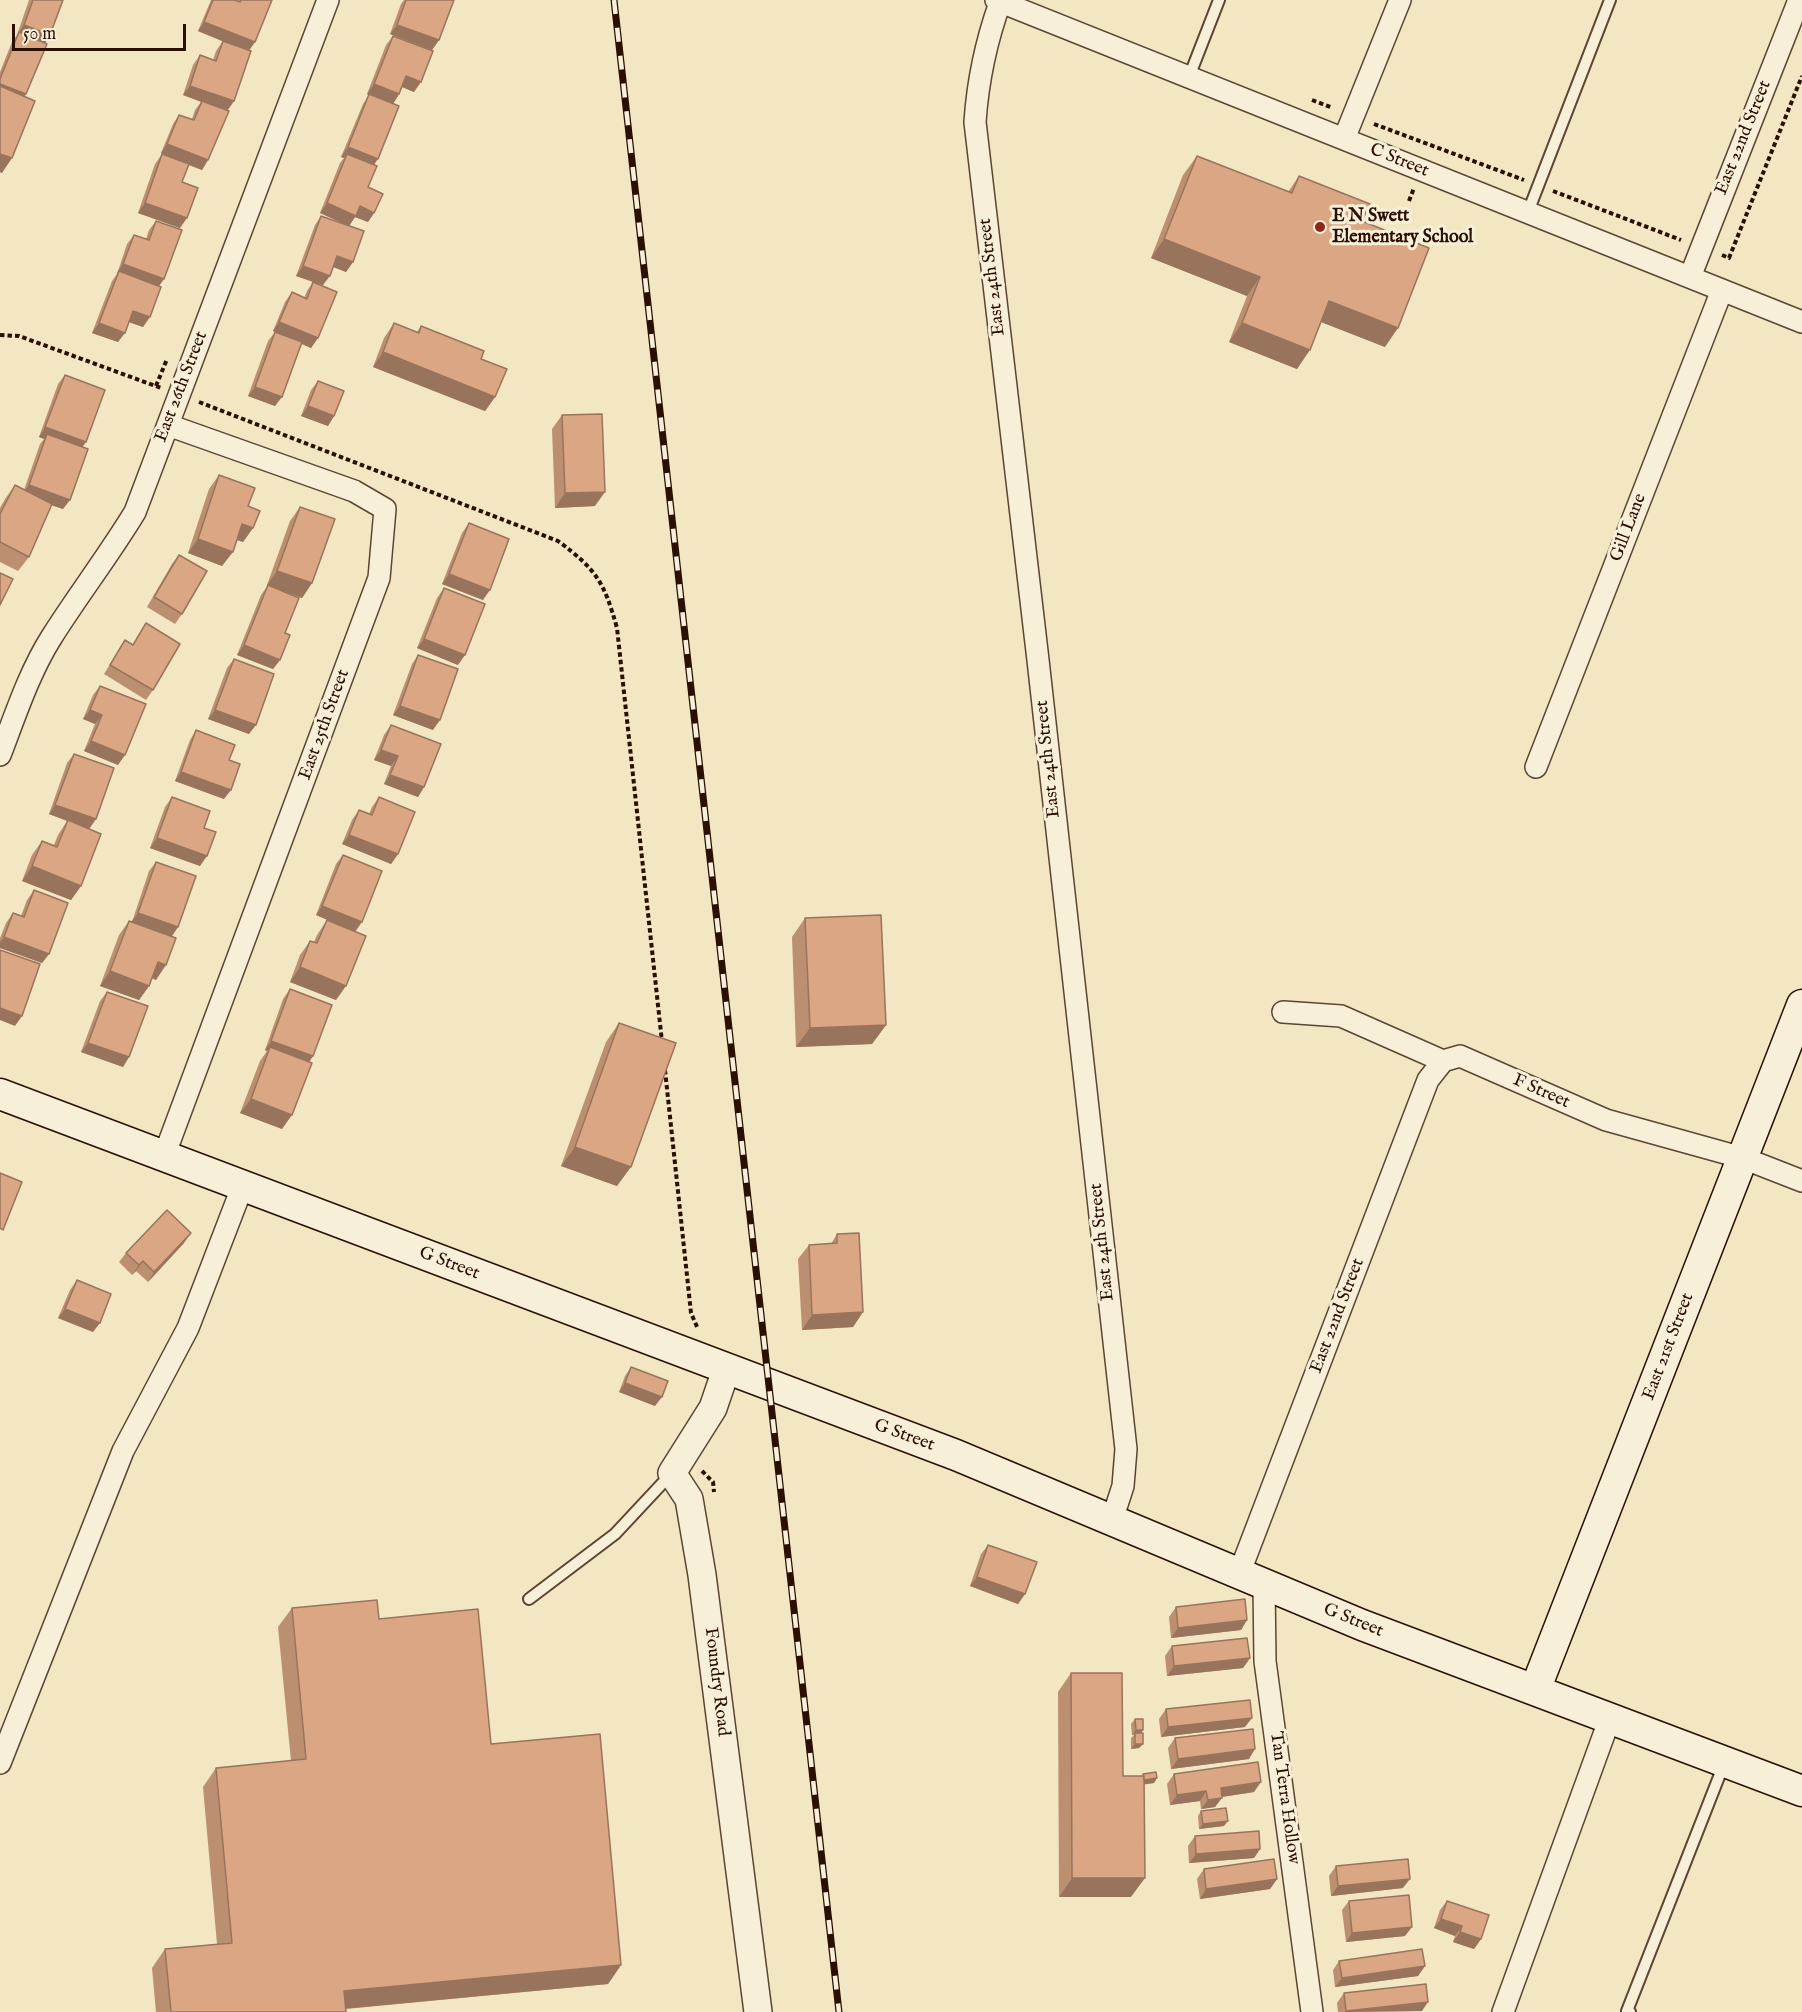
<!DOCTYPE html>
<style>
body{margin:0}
#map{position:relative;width:1802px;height:2012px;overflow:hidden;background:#f2e7c2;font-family:"IM FELL English",serif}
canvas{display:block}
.scale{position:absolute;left:12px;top:24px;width:174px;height:27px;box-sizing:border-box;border:3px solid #2a0f03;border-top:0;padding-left:8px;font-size:18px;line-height:21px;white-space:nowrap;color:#2a0f03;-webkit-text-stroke:4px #f7efd7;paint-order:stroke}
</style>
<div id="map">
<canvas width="1802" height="2012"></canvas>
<div class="scale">50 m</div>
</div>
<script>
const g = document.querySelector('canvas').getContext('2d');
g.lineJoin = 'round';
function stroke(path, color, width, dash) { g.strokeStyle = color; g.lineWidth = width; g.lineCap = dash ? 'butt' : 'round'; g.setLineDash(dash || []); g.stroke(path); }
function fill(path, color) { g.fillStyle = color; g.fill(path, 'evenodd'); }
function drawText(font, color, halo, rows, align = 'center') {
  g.font = font + ' "IM FELL English",serif'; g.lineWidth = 6; g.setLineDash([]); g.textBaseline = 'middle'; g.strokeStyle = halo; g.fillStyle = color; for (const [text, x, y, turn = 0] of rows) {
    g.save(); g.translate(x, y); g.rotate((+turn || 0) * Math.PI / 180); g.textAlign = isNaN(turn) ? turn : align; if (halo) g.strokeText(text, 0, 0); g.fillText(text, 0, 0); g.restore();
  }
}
const path = new Path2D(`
 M1312 100 1333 108
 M1374 124 1524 180
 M1553 191 1681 240
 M1409 201 1414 188
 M1722 255 1729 258 1802 76
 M0 335 19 336 161 388
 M156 386 167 359
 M199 402 558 541C597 570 604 582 617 628L662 1042
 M665 1070 691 1313 698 1329
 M702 1471 713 1482 714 1492`);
const service = new Path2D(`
 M1189 77 1219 0
 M1528 212 1610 0
 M529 1599 615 1534 672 1473
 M1630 2012 1627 2011 1724 1764`);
const minor = new Path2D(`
 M996 0 1802 322
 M1001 0C986 41 978 78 975 122L1038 660 1126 1449 1123 1486 1112 1520
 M1344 139 1400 0
 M1690 277 1799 0
 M0 755C15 716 29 673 51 638 78 595 109 555 135 512L328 0
 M1536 767 1722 290
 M1283 1012 1341 1016 1443 1061 1460 1056 1606 1120 1743 1158 1802 1181
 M164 1156 379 578 385 509 354 491 168 425
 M1239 1574 1428 1080 1443 1061
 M1264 1584 1265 1661 1312 2012
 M0 1763 123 1451 188 1328 243 1185
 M1503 2012 1610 1718`);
const tertiary = new Path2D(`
 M726 1370 713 1408 672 1473 689 1499 702 1575 758 2012`);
const secondary = new Path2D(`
 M0 1094 956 1455 1362 1625 1802 1791
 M1535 1690 1802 1005`);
const rail = new Path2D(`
 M614 0 839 2012`);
const wall = new Path2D(`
 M29 0H63L50 35 45 43 25 96 2 173 0 172V72L12 42 17 35Z
 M211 0H234L237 1 238 0H272L255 42 249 50 234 101 227 111 208 160 202 170 188 165 182 182 180 228 138 213 155 164 162 154 167 156 161 153 173 124 179 115 192 119 195 110 201 102 183 95 193 65 200 55 213 60 216 51 223 41 198 31Z
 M404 0H454L439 40 432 50 390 34 401 4Z
 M393 36 414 92 402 87 399 94 393 104 374 165 368 187 374 213 368 222 355 217 349 226 320 213 340 163 344 158 341 157 363 104 369 95 367 94 386 45Z
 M1197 156 1288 192 1299 176 1362 221 1385 347 1321 322 1297 369 1229 342 1247 296 1151 258 1183 175Z
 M321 216 353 262 346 272 333 267 323 285 318 338 311 348 302 344 275 406 248 396 268 341 275 332 273 331 285 302 292 292 304 298 307 291 313 282 296 276 315 225Z
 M156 221 159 286 143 327 129 322 118 342 92 333 112 281 117 274 127 244 134 235 146 239 149 230Z
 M394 323 417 332 421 326 495 397 485 411 373 367 384 338Z
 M65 375 82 447 63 509 51 505 29 557 18 571 0 562V508L5 499 15 485 24 490 40 444 44 439 39 437 58 384Z
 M318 381 334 416 328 426 301 416 311 390Z
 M562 415 595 506 555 508 552 429Z
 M219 475 248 506 253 528 243 542 237 540 222 566 188 553 209 489Z
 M300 507 312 583 302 598 276 588 285 633 280 660 273 669 237 655 261 595 268 585H267L290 521Z
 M469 523 483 600 442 584 462 533Z
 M179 555 182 614 175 624 147 607 172 564Z
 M444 588 458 665 417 648 437 598Z
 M146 623 153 690 146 700 104 674 125 640 133 645Z
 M418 655 433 730 393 715 412 664Z
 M234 659 249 734 208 719 227 668Z
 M100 686 118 765 84 751 95 724 83 719 93 695Z
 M391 725 424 787 418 797 384 784 391 766 374 760 384 735Z
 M196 730 229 760 224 799 175 781 190 740Z
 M74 754 96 819 89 829 81 886 71 900 22 881 32 855 42 841 54 845 58 835 67 821 49 814 67 763Z
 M172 797 204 828 200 866 150 848 165 807Z
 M379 797 398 854 391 864 342 844 352 820 359 810 369 814 372 807Z
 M343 855 355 932 336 1000 290 982 300 955 310 941 314 942 317 935 327 920 354 931 316 915 336 864Z
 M156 862 178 927 172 936 156 980 152 978 149 986 139 1000 100 986 119 935 129 921 132 922 149 871Z
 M34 890 49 954 42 963 0 948V938L6 923 13 913 21 916 27 900Z
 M805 918 886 1025 872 1044 796 1047 792 937Z
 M290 989 313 1056 309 1062 282 1129 240 1113 260 1061 267 1051 265 1050 283 999Z
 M107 992 129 1057 123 1067 81 1052 100 1001Z
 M619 1023 617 1186 561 1166 606 1042Z
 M837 1234 863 1312 853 1327 802 1330 798 1259 809 1245 831 1244Z
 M184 1243 148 1282 136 1271 132 1275 119 1262 126 1253Z
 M77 1280 93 1332 58 1318 70 1290Z
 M631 1367 655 1406 619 1392 625 1376Z
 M988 1545 1025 1594 1018 1604 970 1586 981 1554Z
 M1176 1607 1247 1620 1241 1630 1171 1638 1169 1617Z
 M292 1608 379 1619 491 1744 621 1965 608 1984 346 2009V2012H156L152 1968 165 1949 217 1944 203 1787 216 1768 291 1761 278 1627Z
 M1172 1646 1250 1658 1243 1668 1167 1676 1165 1656Z
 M1071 1673 1123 1776H1142L1143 1774 1157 1778 1154 1783 1144 1784 1131 1897H1059L1058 1692Z
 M1166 1709 1245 1727 1161 1737 1159 1719Z
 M1135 1719 1141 1733 1143 1744 1139 1748 1131 1749V1738L1134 1735H1132L1131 1724Z
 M1175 1738 1249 1759 1171 1769 1168 1748Z
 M1174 1774 1254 1792 1222 1797 1215 1807 1201 1809 1200 1801 1170 1805 1167 1784Z
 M1201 1811 1224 1826 1199 1829 1198 1816Z
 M1195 1836 1260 1849 1254 1858 1189 1863 1188 1846Z
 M1336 1866 1403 1888 1331 1896 1329 1876Z
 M1204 1869 1277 1879 1270 1889 1200 1899 1197 1879Z
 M1349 1901 1405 1936 1346 1942 1342 1910Z
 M1447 1901 1481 1939 1474 1949 1453 1942 1455 1936 1434 1928 1440 1910Z
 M1339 1961 1425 1966 1418 1976 1335 1987 1333 1970Z
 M1344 1993 1422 2011 1338 2012 1337 2003Z`);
const shadedWall = new Path2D(`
 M204 22 255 42 248 52 198 31Z
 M24 25 50 35 44 45 19 32 17 35Z
 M397 25 439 40 432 50 390 34Z
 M406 76 421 82 414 92 400 86Z
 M0 84 26 94 19 104 0 96Z
 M374 84 399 94 393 104 367 94Z
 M190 86 234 101 227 111 183 95Z
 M167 144 208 160 202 170 161 153Z
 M348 147 378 159 371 169 347 154 344 158 341 157Z
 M0 154 12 158 2 173 0 172Z
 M145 203 187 218 180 228 138 213Z
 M327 203 360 206 374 213 368 222 355 217 349 226 320 213Z
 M1164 239 1260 277 1247 296 1151 258Z
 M337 256 353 262 346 272 331 266Z
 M123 264 164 279 157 289 119 271 116 274Z
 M303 266 330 276 323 285 296 276Z
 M1329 301 1398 328 1385 347 1316 320Z
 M133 311 150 317 143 327 126 321Z
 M279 322 318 338 311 348 273 331Z
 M99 323 125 333 118 342 92 333Z
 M1242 323 1310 350 1297 369 1229 342Z
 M383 352 495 397 485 411 373 367Z
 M255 387 282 397 275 406 248 396Z
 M308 406 334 416 328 426 301 416Z
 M45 427 86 442 79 452 47 434 44 439 39 437Z
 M29 485 70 500 63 509 22 495Z
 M605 492 595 506 555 508 565 493Z
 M242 524 253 528 243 542 232 538Z
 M198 539 233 552 222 566 188 553Z
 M277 571 312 583 302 598 267 585Z
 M449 574 490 590 483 600 442 584Z
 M424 639 465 655 458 665 417 648Z
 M244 645 280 660 273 669 237 655Z
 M400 706 440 720 433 730 393 715Z
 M90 710 102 715 95 724 83 719Z
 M215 710 256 725 249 734 208 719Z
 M91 741 125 755 118 765 84 751Z
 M381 750 398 756 391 766 374 760Z
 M181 772 231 790 224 799 175 781Z
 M390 775 424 787 418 797 384 784Z
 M55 805 96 819 89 829 49 814Z
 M349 835 398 854 391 864 342 844Z
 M157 838 207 856 200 866 150 848Z
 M32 866 81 886 71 900 22 881Z
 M322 906 362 922 355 932 316 915Z
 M138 913 178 927 172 936 131 922Z
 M4 937 49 954 42 963 0 948V942Z
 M158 962 166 965 156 980 148 976Z
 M300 967 346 986 336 1000 290 982Z
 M110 971 149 986 139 1000 100 986Z
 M0 1008 22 1016 15 1026 0 1020Z
 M886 1025 872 1044 796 1047 810 1028Z
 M271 1041 313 1056 307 1065 270 1047 267 1051 265 1050Z
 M88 1043 129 1057 123 1067 81 1052Z
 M251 1099 292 1115 282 1129 240 1113Z
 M575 1147 631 1167 617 1186 561 1166Z
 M191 1233 184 1243 148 1282 154 1272Z
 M143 1261 136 1271 132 1275 139 1265Z
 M65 1309 100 1323 93 1332 58 1318Z
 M863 1312 853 1327 802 1330 812 1315Z
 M625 1383 662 1397 655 1406 619 1392Z
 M977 1577 1025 1594 1018 1604 970 1586Z
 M1247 1620 1241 1630 1171 1638 1178 1628Z
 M1250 1658 1243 1668 1167 1676 1174 1666Z
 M1252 1718 1245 1727 1161 1737 1168 1727Z
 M1136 1730H1143L1140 1735 1135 1733 1132 1735Z
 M1135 1744H1143L1139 1748 1131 1749Z
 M1255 1749 1249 1759 1171 1769 1178 1759Z
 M1157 1778 1154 1783 1141 1785 1144 1780Z
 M1261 1782 1254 1792 1214 1798 1221 1788Z
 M1206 1791 1200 1801 1170 1805 1177 1795Z
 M1222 1798 1215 1807 1201 1809 1208 1800Z
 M1228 1821 1224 1826 1199 1829 1203 1824Z
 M1260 1849 1254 1858 1189 1863 1196 1854Z
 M1072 1878H1145L1131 1897H1059Z
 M1277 1879 1270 1889 1200 1899 1206 1889Z
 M1410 1879 1403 1888 1331 1896 1338 1886Z
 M1441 1919 1462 1926 1455 1936 1434 1928Z
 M1412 1927 1405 1936 1346 1942 1352 1933Z
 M1460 1932 1481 1939 1474 1949 1453 1942Z
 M621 1965 608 1984 331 2010 344 1991Z
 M1425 1966 1418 1976 1335 1987 1342 1978Z
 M1428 2002 1422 2011 1345 2012 1346 2011Z`);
const building = new Path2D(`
 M33 0H63L50 35 24 25Z
 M213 0H234L240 2 241 0H272L255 42 204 22Z
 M406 0H454L439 40 397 25Z
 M19 32 47 44 26 94 0 84V79Z
 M393 36 433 51 421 82 406 76 399 94 374 84Z
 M223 41 251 51 234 101 190 86 200 55 216 61Z
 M0 86 35 101 12 158 0 154Z
 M369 94 399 106 378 159 348 147Z
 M202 101 229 111 208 160 167 144 179 115 194 120Z
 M162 154 189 164 182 182 198 188 187 218 145 203Z
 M347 154 377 166 368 187 383 194 374 213 360 206 356 216 327 203Z
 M1197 156 1292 193 1299 176 1370 204 1362 221 1429 248 1398 328 1329 301 1310 350 1242 323 1260 277 1164 239Z
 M321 216 364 231 353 262 337 256 330 276 303 266Z
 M156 221 182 230 164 279 123 264 134 235 149 240Z
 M119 271 161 287 150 317 133 311 125 333 99 323Z
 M313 282 337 292 318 338 279 322 292 292 307 299Z
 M394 323 419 333 421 326 484 351 481 359 507 369 495 397 383 352Z
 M275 332 302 342 282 397 255 387Z
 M65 375 105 390 86 442 45 427Z
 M318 381 344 391 334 416 308 406Z
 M602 414 605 492 565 493 562 415Z
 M47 434 88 449 70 500 29 485Z
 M219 475 255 488 248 506 260 511 253 528 242 524 233 552 198 539Z
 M15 485 52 504 29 557 0 542V514Z
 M300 507 335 519 312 583 277 571Z
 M469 523 509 539 490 590 449 574Z
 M179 555 207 571 182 614 154 597Z
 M0 573 13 579 0 605Z
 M268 585 299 598 285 633 290 635 280 660 244 645Z
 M444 588 485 604 465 655 424 639Z
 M146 623 180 644 153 690 110 665 125 640 133 645Z
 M418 655 458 669 440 720 400 706Z
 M234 659 274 674 256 725 215 710Z
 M100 686 146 704 125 755 91 741 102 715 90 710Z
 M391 725 441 744 424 787 390 775 398 756 381 750Z
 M196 730 235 745 229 760 240 764 231 790 181 772Z
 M74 754 114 768 96 819 55 805Z
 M172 797 210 811 204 828 216 832 207 856 157 838Z
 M379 797 415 812 398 854 349 835 359 810 372 815Z
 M68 820 101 834 81 886 32 866 42 841 57 847Z
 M343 855 382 871 362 922 322 906Z
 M156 862 196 876 178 927 138 913Z
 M34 890 68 903 49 954 4 937 13 913 24 917Z
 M881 915 886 1025 810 1028 805 918Z
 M327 920 366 936 346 986 300 967 310 941 317 943Z
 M129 921 176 938 166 965 158 962 149 986 110 971Z
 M0 950 40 964 22 1016 0 1008Z
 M290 989 332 1005 313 1056 271 1041Z
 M107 992 148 1006 129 1057 88 1043Z
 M619 1023 676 1043 631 1167 575 1147Z
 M270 1047 312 1063 292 1115 251 1099Z
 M0 1173 22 1182 3 1230 0 1228Z
 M167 1210 191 1233 154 1272 143 1261 139 1265 126 1253Z
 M859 1233 863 1312 812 1315 809 1245 837 1243V1234Z
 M77 1280 111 1294 100 1323 65 1309Z
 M631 1367 668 1381 662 1397 625 1383Z
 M988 1545 1037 1562 1025 1594 977 1577Z
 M1245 1599 1247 1620 1178 1628 1176 1607Z
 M377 1600 379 1619 478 1609 491 1744 600 1734 621 1965 344 1991 346 2012H171L165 1949 232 1943 216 1768 306 1759 292 1608Z
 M1247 1638 1250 1658 1174 1666 1172 1646Z
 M1071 1673H1122L1123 1776H1144L1145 1878H1072Z
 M1250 1700 1252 1718 1168 1727 1166 1709Z
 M1135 1719H1143V1730H1136Z
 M1253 1729 1255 1749 1178 1759 1175 1738Z
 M1135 1733H1143V1744H1135Z
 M1258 1762 1261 1782 1221 1788 1222 1798 1208 1800 1206 1791 1177 1795 1174 1774Z
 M1156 1772 1157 1778 1144 1780 1143 1774Z
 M1226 1808 1228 1821 1203 1824 1201 1811Z
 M1259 1831 1260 1849 1196 1854 1195 1836Z
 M1274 1859 1277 1879 1206 1889 1204 1869Z
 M1408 1859 1410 1879 1338 1886 1336 1866Z
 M1409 1895 1412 1927 1352 1933 1349 1901Z
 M1447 1901 1489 1915 1481 1939 1460 1932 1462 1926 1441 1919Z
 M1422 1949 1425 1966 1342 1978 1339 1961Z
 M1426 1984 1428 2002 1346 2011 1344 1993Z`);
const markers = [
 [1320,227,6,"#8f2418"]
];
const streetNames = [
 ["East 22nd Street",1744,138,-68],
 ["C Street",1399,161,22],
 ["East 24th Street",993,277,-97],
 ["East 26th Street",182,387,-69],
 ["Gill Lane",1629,528,-69],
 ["East 25th Street",325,725,-70],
 ["East 24th Street",1049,759,-96],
 ["F Street",1541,1092,24],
 ["East 24th Street",1103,1242,-96],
 ["G Street",449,1264,21],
 ["East 22nd Street",1338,1316,-69],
 ["East 21st Street",1669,1347,-69],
 ["G Street",904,1436,20],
 ["G Street",1353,1621,22],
 ["Foundry Road",716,1682,83],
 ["Tan Terra Hollow",1284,1798,82]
];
const poiNames = [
 ["E N Swett",1332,217],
 ["Elementary School",1332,238]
];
stroke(service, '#5c4533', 14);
stroke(minor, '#5c4533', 24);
stroke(tertiary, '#5c4533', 30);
stroke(secondary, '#2a0f03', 33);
stroke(path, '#2a0f03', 4, [4.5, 3]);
stroke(service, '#f7efd7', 10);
stroke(minor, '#f7efd7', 21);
stroke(tertiary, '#f7efd7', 27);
stroke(secondary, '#f7efd7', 30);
stroke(rail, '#2a0f03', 7);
stroke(rail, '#f7efd7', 4.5, [14]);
fill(wall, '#bc8f71');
fill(shadedWall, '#99745c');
fill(building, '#dba683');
stroke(building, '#99745c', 1.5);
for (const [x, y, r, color] of markers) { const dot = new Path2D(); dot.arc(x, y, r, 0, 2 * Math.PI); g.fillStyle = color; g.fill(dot); stroke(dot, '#f7efd7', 2); }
drawText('18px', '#2a0f03', '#f7efd7', streetNames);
drawText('bold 18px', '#2a0f03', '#f7efd7', poiNames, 'left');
</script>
